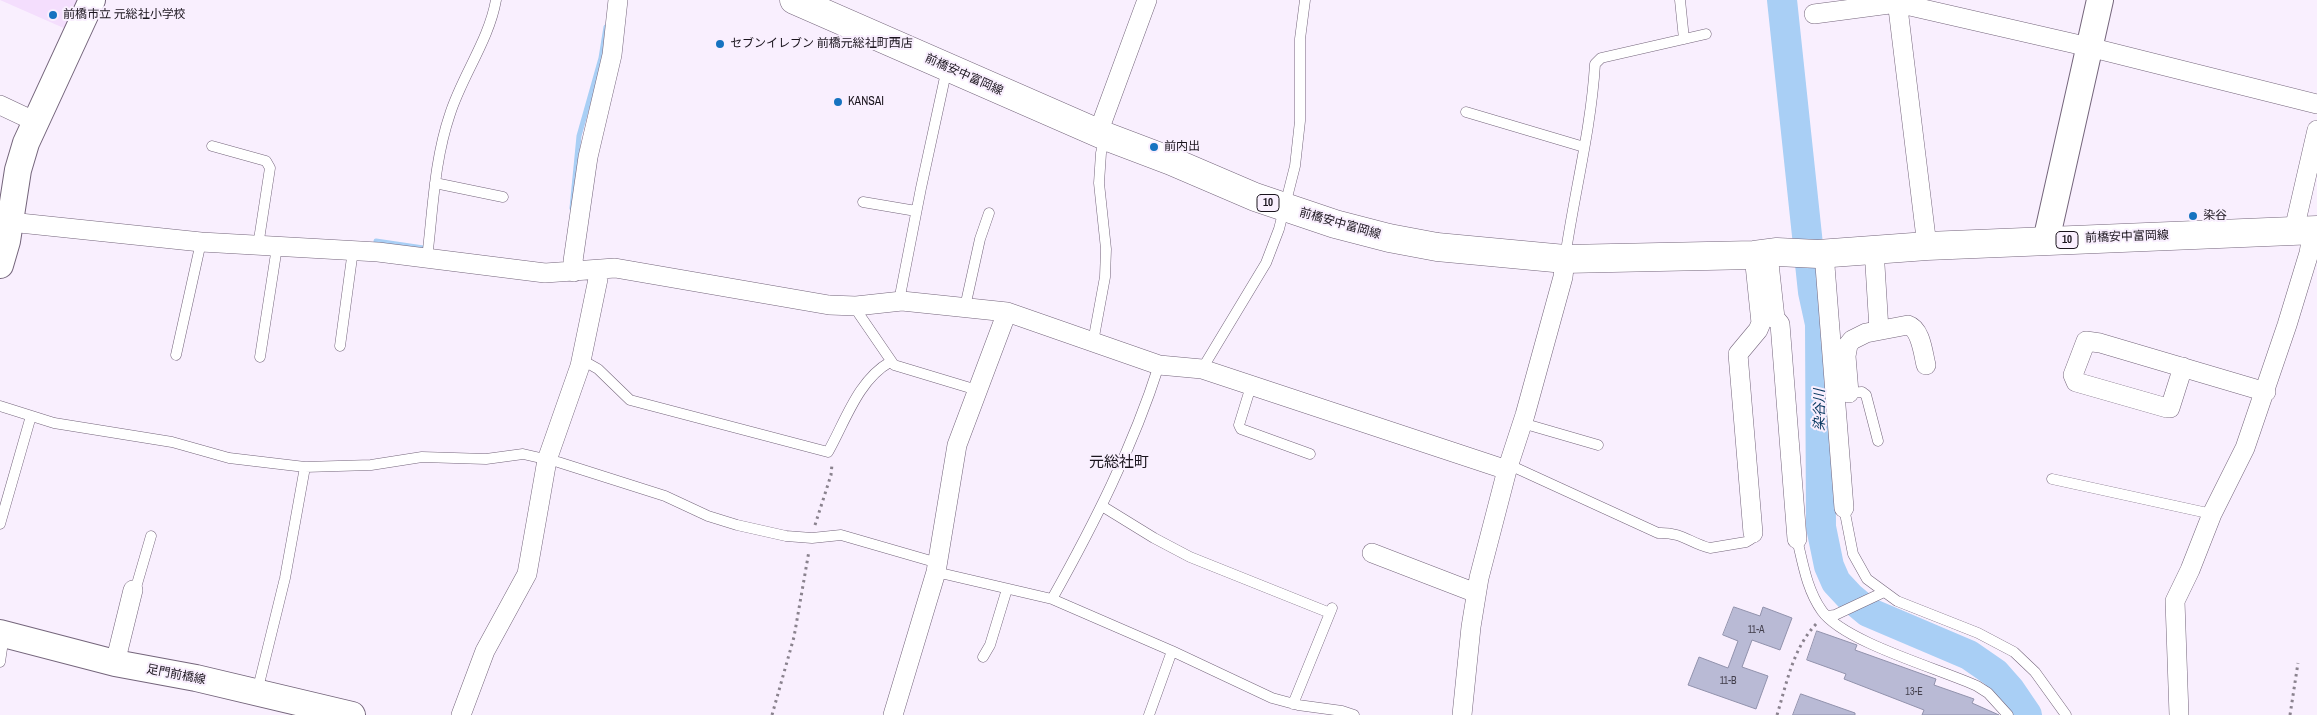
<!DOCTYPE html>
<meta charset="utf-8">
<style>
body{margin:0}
canvas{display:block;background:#f9effe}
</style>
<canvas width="2317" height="715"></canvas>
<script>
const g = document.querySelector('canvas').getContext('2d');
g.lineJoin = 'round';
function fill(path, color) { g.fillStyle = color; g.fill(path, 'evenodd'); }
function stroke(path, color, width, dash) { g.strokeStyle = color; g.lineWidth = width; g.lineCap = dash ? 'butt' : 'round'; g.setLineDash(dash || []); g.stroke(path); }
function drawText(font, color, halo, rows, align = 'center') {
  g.font = font + ' "Archivo Narrow","Noto Sans JP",sans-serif'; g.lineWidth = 4; g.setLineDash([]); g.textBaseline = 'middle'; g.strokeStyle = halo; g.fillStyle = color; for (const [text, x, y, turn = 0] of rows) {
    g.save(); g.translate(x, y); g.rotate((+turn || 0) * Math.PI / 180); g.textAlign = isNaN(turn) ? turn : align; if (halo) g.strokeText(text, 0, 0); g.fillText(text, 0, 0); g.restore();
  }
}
const built = new Path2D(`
 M0 0H80L66 29Z`);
const stream = new Path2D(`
 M572 208 579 136 601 58 606 27
 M376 241 430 249`);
const river = new Path2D(`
 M1782 0 1813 292 1820 324 1821 527 1829 566 1836 582 1850 597 1868 612 1969 655 1995 673 2010 690 2027 715`);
const building = new Path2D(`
 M1734 607 1760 616 1763 607 1792 618 1780 650 1752 640 1742 667 1768 676 1756 709 1688 685 1699 657 1728 668 1738 641 1723 635Z
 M1817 631 1857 645 1855 650 1936 679 1934 685 1974 699 1972 703 1999 715H1922L1924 710 1844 679 1846 674 1807 660Z
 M1801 694 1855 713V715H1793Z`);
const path = new Path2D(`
 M815 525 831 475 832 464
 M772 715 794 637 809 551
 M1777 715C1787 682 1793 648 1817 623
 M2290 715 2298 663`);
const lane = new Path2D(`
 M1680 0 1684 39
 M1466 112 1584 147
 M212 146 266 161 270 168 258 246
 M435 183 503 197
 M863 202 916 211
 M427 258C433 210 434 161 450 114 462 76 489 40 496 0
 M1565 258C1574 194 1591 130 1595 64L1601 58 1706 34
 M899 301 921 188 947 68
 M856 306 859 314 894 365 977 390
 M965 307 980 239 989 213
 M1093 342 1105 277 1106 249 1099 183 1101 153 1105 137
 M340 346 353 250
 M176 355 201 242
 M260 357 277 247
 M582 360 598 369 630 400 828 452C845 422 858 380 890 362
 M1202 369 1266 263 1279 229 1295 166 1300 121V39L1305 0
 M1251 386 1239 425 1241 429 1310 454
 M1849 393 1862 392 1866 395 1878 441
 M0 406 54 423 172 442 229 458 305 467 371 465 422 457 486 459 523 454 558 462 665 496 708 516 737 525 786 536 812 538 841 535 938 563
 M1522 423 1598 445
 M1507 470 1516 468 1658 533C1683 532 1689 543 1710 548L1746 542 1751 539 1753 533
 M2052 479 2212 514
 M1102 506 1154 538 1190 557 1330 613
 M1844 508 1853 554 1867 579 1897 601 1978 633 2014 652 2035 672 2066 715
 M0 524 31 416
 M1797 539C1803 564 1807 590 1822 611 1844 642 1940 669 1977 686L1988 693 2008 715
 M936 572 1052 599 1172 651 1272 698 1298 705 1342 711 1354 715
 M133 590 137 584 151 536
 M1052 599C1094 524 1133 447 1159 365
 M1827 616 1835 615 1884 592
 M983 657 990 645 1007 589
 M0 662 4 635
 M257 692 285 578 305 467
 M1293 704 1332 608
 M1149 715 1172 651`);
const street = new Path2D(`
 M1897 0 1927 246
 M1814 14 1897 3 2089 47 2317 104
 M0 105 36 122
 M1098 133 1147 0
 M10 222 201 242 378 252 545 273 615 268 829 305 856 306 902 301 1007 312 1159 365 1202 369 1507 470
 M2294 230 2317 130
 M1874 249 1879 330
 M1824 253 1844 508
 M1768 254 1775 318 1780 324 1797 539
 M574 272 573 261 588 157 612 55 618 0
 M2183 367 2170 408H2167L2076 382 2073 375 2086 341 2100 343 2266 392
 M1849 393 1846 356 1848 345 1852 340 1866 333 1908 325C1921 329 1923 353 1926 365
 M1753 533 1738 354 1758 330 1761 323 1754 255
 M1372 553 1476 593
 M115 663 133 590
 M461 715 485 651 527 574 547 460 580 366 598 279V270
 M893 715 936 572 957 445 1007 312
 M1462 715 1471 627 1479 578 1507 470 1525 415 1563 277 1565 259
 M2179 715 2175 601 2190 570 2212 514 2245 448 2287 325 2309 253 2313 230`);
const secondary = new Path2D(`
 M2048 240V232L2100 0
 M0 265 7 241 18 170 26 143 92 0
 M0 633 115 663 196 678 352 715`);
const primary = new Path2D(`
 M794 0 1105 136 1171 161 1255 197 1335 224 1389 238 1437 247 1565 259 1754 255 1777 252 1818 254 1927 246 2317 230`);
const markers = [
 [53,15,5,"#1673c0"],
 [720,44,5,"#1673c0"],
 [838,102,5,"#1673c0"],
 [1154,147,5,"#1673c0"],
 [2193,216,5,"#1673c0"]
];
const numberNames = [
 ["11-A",1756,630],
 ["11-B",1728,681],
 ["13-E",1914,692]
];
const shields = [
 [1268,203,22],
 [2067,240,22]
];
const shieldNames = [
 ["10",1268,203],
 ["10",2067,240]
];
const poiNames = [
 ["前橋市立 元総社小学校",63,15],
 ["セブンイレブン 前橋元総社町西店",730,44],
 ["KANSAI",848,102],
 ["前内出",1164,147],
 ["染谷",2203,216]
];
const streetNames = [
 ["前橋安中富岡線",964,75,24],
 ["前橋安中富岡線",1340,224,16],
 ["前橋安中富岡線",2127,237,-2],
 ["足門前橋線",176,675,11]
];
const waterNames = [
 ["染谷川",1820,410,-90]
];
const quarterNames = [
 ["元総社町",1119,463]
];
fill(built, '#f4defd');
stroke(stream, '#a9cff5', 5);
stroke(river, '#a9cff5', 30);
fill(building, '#b9bad5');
stroke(building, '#9192ac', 1);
stroke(lane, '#74657b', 11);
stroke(street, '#74657b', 20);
stroke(secondary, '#74657b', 28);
stroke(primary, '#74657b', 29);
stroke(path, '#8a828e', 3, [2.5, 4]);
stroke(lane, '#fff', 10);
stroke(street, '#fff', 19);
stroke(secondary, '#fff', 26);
stroke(primary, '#fff', 28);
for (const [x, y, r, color] of markers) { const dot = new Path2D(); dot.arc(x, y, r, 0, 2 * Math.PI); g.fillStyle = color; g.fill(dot); stroke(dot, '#f9effe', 2); }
drawText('10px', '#423e4b', null, numberNames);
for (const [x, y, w] of shields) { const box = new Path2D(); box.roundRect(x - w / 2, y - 8.5, w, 17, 4); g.fillStyle = '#f9effe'; g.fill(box); stroke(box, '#1a141d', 1); }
drawText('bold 11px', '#1a141d', null, shieldNames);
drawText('12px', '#1a141d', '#f9effe', poiNames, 'left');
drawText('12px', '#1a141d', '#f9effe', streetNames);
drawText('italic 14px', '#06375f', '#f9effe', waterNames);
drawText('15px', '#1a141d', '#f9effe', quarterNames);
</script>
